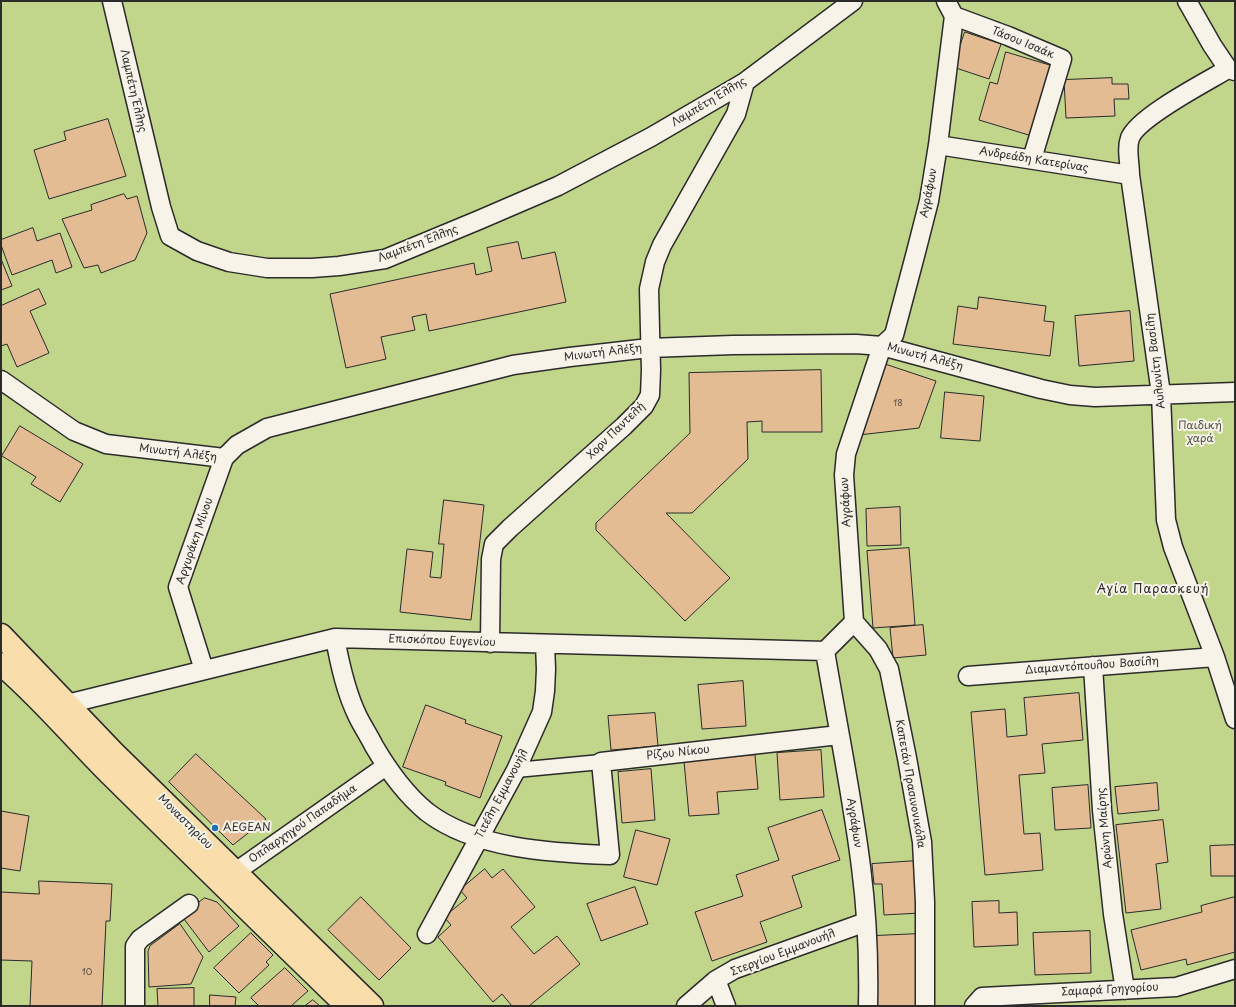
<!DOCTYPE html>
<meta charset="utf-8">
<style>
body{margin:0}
#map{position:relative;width:1236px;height:1007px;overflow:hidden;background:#f7f3e8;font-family:"Playpen Sans",sans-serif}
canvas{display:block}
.frame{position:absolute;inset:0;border:2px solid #2b2b2b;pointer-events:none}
</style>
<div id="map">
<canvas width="1236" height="1007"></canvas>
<div class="frame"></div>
</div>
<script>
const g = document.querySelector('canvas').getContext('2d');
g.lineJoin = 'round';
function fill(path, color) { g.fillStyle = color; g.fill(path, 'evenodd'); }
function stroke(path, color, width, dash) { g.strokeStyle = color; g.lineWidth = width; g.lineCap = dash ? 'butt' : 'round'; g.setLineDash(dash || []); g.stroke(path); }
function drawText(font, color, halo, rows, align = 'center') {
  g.font = font + ' "Playpen Sans",sans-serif'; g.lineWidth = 4; g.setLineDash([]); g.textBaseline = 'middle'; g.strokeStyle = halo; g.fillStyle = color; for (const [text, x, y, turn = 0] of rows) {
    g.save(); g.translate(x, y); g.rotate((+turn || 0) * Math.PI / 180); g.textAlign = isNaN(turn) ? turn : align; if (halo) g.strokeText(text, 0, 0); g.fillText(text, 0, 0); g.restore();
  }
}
const green = new Path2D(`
 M1 1H1235V1006H1Z`);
const building = new Path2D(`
 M965 32 1001 44 989 79 953 67Z
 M1006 52 1053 66 1032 136 979 120 990 82 997 84Z
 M1112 78V84H1128L1129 99H1114L1115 116 1066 118 1064 80Z
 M108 119 126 176 49 199 34 150 66 140 64 132Z
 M124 194 127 199 137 196 147 233 135 260 101 273 98 265 84 268 62 219 92 210 91 205Z
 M33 228 37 241 60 233 72 267 56 273 52 260 12 275 1 245V240Z
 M518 242 522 259 555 252 566 302 429 331 426 314 412 317 415 330 381 337 386 359 346 368 330 294 474 263 476 275 492 271 487 248Z
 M1 259 12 286 1 290Z
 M39 289 46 304 30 311 49 353 17 367 7 344 1 346V306Z
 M979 297 1046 306 1044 321 1054 322 1050 356 953 344 958 306 977 309Z
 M1130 311 1134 361 1079 366 1075 316Z
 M882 363 936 381 919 428 859 435Z
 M821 370 822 432H762V421L747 422 748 459 692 513H666L730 578 685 621 596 530V523L690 433 689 373Z
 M945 392 984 396 980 441 941 438Z
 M20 426 83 464 60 502 31 484 36 477 2 456Z
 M444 500 484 505 471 620 400 612 407 549 433 552 430 577 441 578 444 544H439Z
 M900 507 901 545 867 546 866 509Z
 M909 548 915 625 873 628 867 551Z
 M923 625 926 655 893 658 890 628Z
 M743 681 746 726 702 729 698 685Z
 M1079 693 1083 740 1042 744 1045 773 1019 775 1024 834 1040 833 1043 870 985 875 971 712 1005 709 1007 737 1027 735 1024 698Z
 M426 705 466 720 465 723 502 736 480 798 445 785 446 782 403 767Z
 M655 713 658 746 611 750 608 716Z
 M821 750 824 797 780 800 777 753Z
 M196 754 266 819 233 845 169 782Z
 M755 755 758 789 717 792 719 814 689 816 684 761Z
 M651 769 655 820 622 823 618 772Z
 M1157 783 1159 810 1118 814 1115 787Z
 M1088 785 1091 828 1055 830 1052 788Z
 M822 810 840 860 792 876 802 907 760 922 767 942 712 961 695 912 743 896 736 875 779 860 768 828Z
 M1 811 29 816 20 871 1 868Z
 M1163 820 1168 862 1156 864 1161 909 1126 913 1116 825Z
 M636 830 670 839 657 885 624 877Z
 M1235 845V876H1211L1210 846Z
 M916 861 920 913 884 915 882 884H874L872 864Z
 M485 869 492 878 503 869 535 907 511 927 534 954 557 936 580 964 529 1006H512L502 994 493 1002 438 937 451 925 444 917 467 898 460 890Z
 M39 881 112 884 110 921H106L102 1006H30L32 961 1 960V892L39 894Z
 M635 887 648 924 601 941 587 904Z
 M361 897 411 948 379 980 328 930Z
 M1235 897V952L1187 965 1186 959 1141 970 1131 930 1202 912 1201 906Z
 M205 898 217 902 239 926 209 952 181 915Z
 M999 901V913L1017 912 1018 945 974 947 972 902Z
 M180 924 203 957 191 984 149 987 148 951 150 946Z
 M1090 931 1091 973 1035 975 1033 933Z
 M251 933 273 955 266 962 269 965 239 993 214 968Z
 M918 934 920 1006H874V936Z
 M285 968 308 991 291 1006H259L251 998Z
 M194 988V1006H158L157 989Z
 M210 995 236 997 235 1006H210Z
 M313 1000 320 1006H305Z`);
const pedestrian = new Path2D(`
 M516 770 601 762`);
const minor = new Path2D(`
 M112 1 161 207 170 236 197 251 229 262 267 268H312L339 266 385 259 479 220 558 186 651 137 745 82 853 1
 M1187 1 1212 45 1228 69 1235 71
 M954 16 1008 36 1062 59 1032 159
 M1228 69C1206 82 1138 117 1130 138 1126 149 1130 163 1130 175L1161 394 1166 520 1173 547 1215 657 1235 719
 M938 145 1130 175
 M1 380 74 431 106 444 224 458
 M854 622 878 649 889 669 907 758 922 842 925 902V1006
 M335 638C340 665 346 693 358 717 363 727 369 736 374 746 388 770 405 794 427 812 475 849 552 853 610 855L601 762 839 735
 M490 643 491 559 494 544 510 528 624 426 644 406 650 395 651 370 649 289 655 262 662 245 736 114 745 82
 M1093 666 1102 810 1113 914 1125 990
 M204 670 178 587 224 458 237 445 267 428 513 365 570 357 649 348 733 345 856 344 882 346 1041 389 1070 395 1095 397 1235 392
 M968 676 1215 657
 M67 704 335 638 825 651
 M224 880 386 766
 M427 934 516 770 542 712 545 691 546 669 545 644
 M716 980 726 1006
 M135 1006V946L140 939 189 904
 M686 1006 716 980 735 969 866 922
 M868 1006C869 959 867 913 861 867 852 794 837 723 825 651L854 622 844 475 846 454 882 346 894 335 916 252 929 201 938 145 954 16 946 1
 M974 1006 982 997 1176 987 1235 969`);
const primary = new Path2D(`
 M1 635 113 752 372 1006
 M1 664C40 697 73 737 109 773 188 851 267 929 347 1006`);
const markers = [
 [215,828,4,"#1f6fb2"]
];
const numberNames = [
 ["18",898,404],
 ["10",87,973]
];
const streetNames = [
 ["Τάσου Ισαάκ",1023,43,22],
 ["Λαμπέτη Έλλης",133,91,77],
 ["Λαμπέτη Έλλης",709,102,-31],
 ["Ανδρεάδη Κατερίνας",1034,160,9],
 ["Αγράφων",929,193,-79],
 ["Λαμπέτη Έλλης",418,244,-21],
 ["Μινωτή Αλέξη",603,353,-7],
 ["Μινωτή Αλέξη",925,357,15],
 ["Αυλωνίτη Βασίλη",1156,361,-97],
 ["Χορν Παντελή",616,431,-44],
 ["Μινωτή Αλέξη",178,453,7],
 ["Αγράφων",846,502,-93],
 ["Αργυράκη Μίνου",195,541,-71],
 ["Επισκόπου Ευγενίου",442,641,2],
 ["Διαμαντόπουλου Βασίλη",1092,666,-4],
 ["Ρίζου Νίκου",678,753,-6],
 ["Καπετάν Πρασινονικόλα",910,784,80],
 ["Τιτέλη Εμμανουήλ",502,794,-62],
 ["Μοναστηρίου",185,822,45],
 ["Αγράφων",854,823,81],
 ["Οπλαρχηγού Παπαδήμα",303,824,-35],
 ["Αρώνη Μαίρης",1105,828,-95],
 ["Στεργίου Εμμανουήλ",783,953,-21],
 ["Σαμαρά Γρηγορίου",1110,990,-3]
];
const parkNames = [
 ["Παιδική",1200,426],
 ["χαρά",1200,439]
];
const poiNames = [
 ["AEGEAN",223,828]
];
const neighbourhoodNames = [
 ["Αγία Παρασκευή",1153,590]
];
fill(green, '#c1d58b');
fill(building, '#e4bc94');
stroke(building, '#2b2b2b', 1);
stroke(pedestrian, '#2b2b2b', 17);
stroke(minor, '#2b2b2b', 21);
stroke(primary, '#2b2b2b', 25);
stroke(pedestrian, '#f7f3e8', 14);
stroke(minor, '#f7f3e8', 18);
stroke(primary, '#f9deab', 22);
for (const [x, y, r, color] of markers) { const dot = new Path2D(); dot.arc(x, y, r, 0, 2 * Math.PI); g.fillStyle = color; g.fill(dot); stroke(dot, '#f7f3e8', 1.5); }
drawText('9px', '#594f45', null, numberNames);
drawText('11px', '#2b2b2b', '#f7f3e8', streetNames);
drawText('11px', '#505643', '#f7f3e8', parkNames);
drawText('11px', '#2b2b2b', '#f7f3e8', poiNames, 'left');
g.letterSpacing = '1px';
drawText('12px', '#2b2b2b', '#f7f3e8', neighbourhoodNames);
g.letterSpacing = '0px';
</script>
